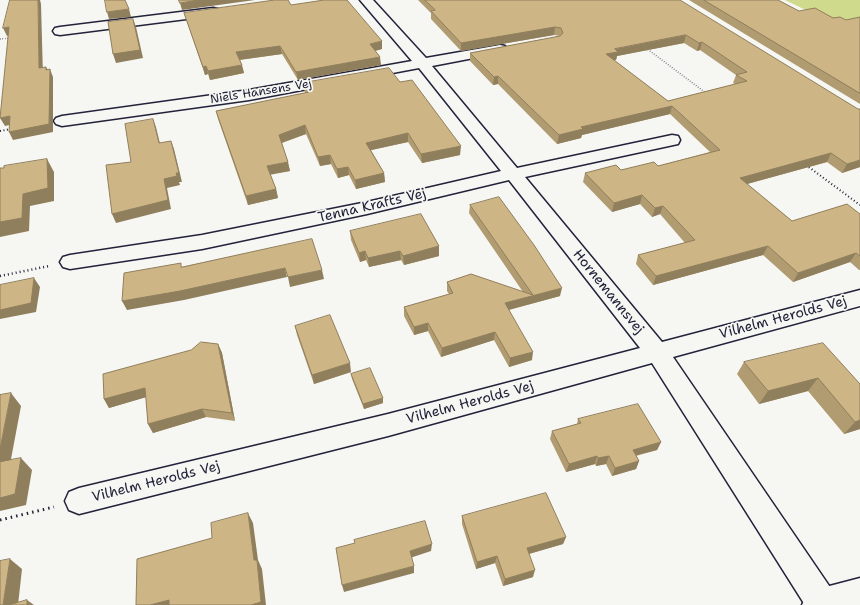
<!DOCTYPE html>
<style>
body{margin:0}
canvas{display:block;background:#f6f6f2}
</style>
<canvas width="860" height="605"></canvas>
<script>
const g = document.querySelector('canvas').getContext('2d');
g.lineJoin = 'round';
function fill(path, color) { g.fillStyle = color; g.fill(path, 'evenodd'); }
function stroke(path, color, width, dash) { g.strokeStyle = color; g.lineWidth = width; g.lineCap = dash ? 'butt' : 'round'; g.setLineDash(dash || []); g.stroke(path); }
function drawText(font, color, halo, rows, align = 'center') {
  g.font = font + ' "Shantell Sans",sans-serif'; g.lineWidth = 3.5; g.setLineDash([]); g.textBaseline = 'middle'; g.strokeStyle = halo; g.fillStyle = color; for (const [text, x, y, turn = 0] of rows) {
    g.save(); g.translate(x, y); g.rotate((+turn || 0) * Math.PI / 180); g.textAlign = isNaN(turn) ? turn : align; if (halo) g.strokeText(text, 0, 0); g.fillText(text, 0, 0); g.restore();
  }
}
const green = new Path2D(`
 M785 0H860V24L841 27Z`);
const pathFar3 = new Path2D(`
 M0 39 11 38
 M646 48 706 93`);
const pathFar2 = new Path2D(`
 M0 131 11 129
 M806 165 860 205`);
const pathFar1 = new Path2D(`
 M0 276 49 266`);
const path = new Path2D(`
 M0 520 54 507`);
const minor = new Path2D(`
 M360 0H373L426 58 500 45 505 46 507 49 505 52 432 66 517 168 672 135 678 136 680 140 678 144 525 177 662 342 860 290V306L673 357 834 593 838 605H805L652 363 388 436 79 514 69 510 65 501 69 492 79 488 388 414 640 348 509 180 367 214 202 249 70 269 63 267 60 262 63 257 70 255 202 235 367 202 501 171 419 68 249 100 62 126 56 124 54 121 56 118 62 116 249 90 412 61Z
 M213 8 218 9 219 12 218 15 60 35 55 34 53 31 55 28 60 27Z`);
const tertiary = new Path2D(`
 M860 578V605H802L807 594 818 589Z`);
const wall = new Path2D(`
 M418 0H680L860 167 842 173 827 162 747 184 792 221 860 214V270H859L850 262 793 282 763 255 653 285 636 264 638 255 685 243 660 214 652 217 640 204 612 212 583 182 585 173 621 170 658 166 710 152 670 114 582 135 581 138 557 144 498 84 493 85 470 61V53L560 36 554 35 461 51 431 19V13ZM684 43 697 51 700 50 736 75 733 83 735 84 668 101 614 60H616L617 56Z
 M689 0H778L799 11 846 20 860 17V104Z
 M291 5 382 49 375 51 381 65 298 80 282 54 240 60 244 73 210 80 208 74 205 75 184 13Z
 M303 83 460 155 422 163 408 142 371 150 384 173 385 182 356 189 349 175 338 178 331 164 320 166 306 134 282 143 290 171 270 174 276 189 278 198 248 205 218 119 216 111 305 93Z
 M470 205 560 296 509 310 532 360 509 367 494 340 441 357 428 331 414 335 404 316V307L449 294 447 291V282L523 292 469 213Z
 M350 231 439 246V256L404 265 401 260 369 267 366 260 360 262 351 240Z
 M295 326 351 372 314 384 297 335Z
 M218 344 222 353 235 421 206 417 153 433 148 424 146 397 109 408 104 399Z
 M744 362 860 384V429L844 434 808 391 759 404 737 374Z
 M351 374 383 403 364 409 352 379Z
 M578 419 661 442 657 450 636 456 639 461 636 469 612 476 606 464 596 466 595 464 566 472 550 439 552 431 577 424Z
 M462 516 566 537 563 544 529 554 533 577 503 586 495 563 476 569 462 524Z`);
const shadedWall = new Path2D(`
 M38 0H40L41 4 43 76 39 68Z
 M199 0H255L182 10 180 3Z
 M129 9 131 17 109 19 107 12Z
 M133 19 136 27 143 58 116 63 113 54Z
 M9 27 13 35 7 36 3 28Z
 M555 27 554 35 461 51V43Z
 M686 35 684 43 617 56 616 60 605 62 606 54 615 49Z
 M382 41V49L370 52V44Z
 M702 42 700 50 697 51 699 43Z
 M280 46 282 54 238 60 236 52Z
 M380 57 381 65 298 80 296 72Z
 M242 65 244 73 210 80 208 71Z
 M206 66 208 74 205 75 203 67Z
 M46 67 50 74V69L53 77V132L13 140 9 132 46 70Z
 M498 76V84L493 85 494 77Z
 M672 106 670 114 582 135 581 138 557 144 559 135 581 127Z
 M10 116 14 124 5 126 0 118Z
 M153 119 156 127 162 152 159 143Z
 M305 125 306 134 281 143 279 135Z
 M408 133V142L367 151 366 143Z
 M171 141 174 149 182 182H179L180 185 167 188 171 209 116 223 112 214 164 179Z
 M461 146 460 155 422 163 421 154Z
 M831 153 827 162 736 187 740 178Z
 M330 155 331 164 320 166 318 157Z
 M47 159 54 172V201L30 206 29 231 0 237V222L23 194Z
 M860 160V167L842 173 847 164Z
 M288 162 290 171 269 175 267 166Z
 M348 167 349 175 338 178 337 169Z
 M384 173 385 182 356 189 355 180Z
 M276 189 278 198 248 205 246 196Z
 M642 195 640 204 612 212 614 203Z
 M663 206 660 214 652 217 655 208Z
 M439 246V256L404 265 403 256Z
 M768 246 763 255 653 285 656 276Z
 M365 251 366 260 360 262 359 253Z
 M400 251 401 260 369 267 368 258Z
 M856 253 850 262 793 282 798 273Z
 M285 268 287 277 184 300 127 310 122 301Z
 M322 270 324 279 290 287 288 277Z
 M34 278 40 287 36 312 0 319V310Z
 M562 288 560 296 504 311 505 303Z
 M428 323V331L414 335V327Z
 M495 332 494 340 441 357 442 348Z
 M218 344 222 353 235 421 232 413Z
 M533 352 532 360 509 367 510 358Z
 M350 363 351 372 314 384 312 375Z
 M818 378 808 391 759 404 768 391Z
 M145 388 150 396 109 408 104 399Z
 M11 393 21 406 8 475 0 466V449Z
 M383 398V403L364 409 363 404Z
 M202 409 206 417 153 433 148 424Z
 M860 420V429L844 434 855 422Z
 M661 442 657 450 629 457 633 450Z
 M597 456 595 464 566 472 569 464Z
 M609 456 606 464 596 466 598 458Z
 M21 458 32 470 26 505 0 511V498Z
 M639 461 636 469 612 476 615 468Z
 M248 513 253 523 258 560 262 569 266 605H251L254 560Z
 M566 537 563 544 525 555 527 548Z
 M432 544 431 551 410 558V551Z
 M497 556 495 563 476 569 477 562Z
 M10 559 22 569 18 605H3Z
 M414 566V573L344 592 342 585Z
 M535 570 533 577 503 586 505 579Z
 M27 600 34 605H27Z
 M169 600 173 605H150Z`);
const building = new Path2D(`
 M10 0H38L39 68 46 67V70L50 69 49 124 9 132 10 116 0 118 9 27 3 28Z
 M105 0H125L129 9 107 12Z
 M179 0H199L180 3Z
 M275 0H288L291 5 324 0H347L382 41 370 44 380 57 296 72 280 46 236 52 242 65 208 71 206 66 203 67 184 13Z
 M425 0H680L858 109H860V160L847 164 831 153 740 178 792 221 847 204 860 214V256L856 253 798 273 768 246 656 276 638 255 695 240 663 206 655 208 642 195 614 203 585 173 616 165 621 170 654 162 658 166 720 150 672 106 581 127 583 129 559 135 498 76 494 77 470 53 560 36 563 33 561 28 555 27 461 43 431 11 435 10ZM686 35 699 43 702 42 747 72 736 75 747 81 668 101 606 54 618 52 615 49Z
 M704 0H778L799 11 815 8 833 18 840 17 846 20 860 17V93Z
 M133 19 140 50 113 54 108 22Z
 M389 68 400 82 412 80 461 146 421 154 408 133 366 143 384 173 355 180 348 167 337 169 330 155 318 157 305 125 279 135 288 162 267 166 276 189 246 196 216 111 309 92 303 83Z
 M153 119 159 143 171 141 179 173H176L177 176 164 179 168 200 112 214 106 165 131 162 125 124Z
 M47 159 48 188 23 194 22 218 0 222V168H4V166Z
 M499 197 534 245 562 288 505 303 533 352 510 358 495 332 442 348 428 323 414 327 404 307 453 293 447 282 471 274 533 295 470 205Z
 M421 214 439 246 403 256 400 251 368 258 365 251 359 253 350 231Z
 M312 239 322 270 288 277 285 268 180 291 122 301 124 273 181 263V267Z
 M34 278 31 303 0 310V285Z
 M330 315 350 363 312 375 295 326Z
 M201 342 218 344 232 413 202 409 148 424 145 388 104 399 103 374 191 350Z
 M823 343 860 384V420L855 422 818 378 768 391 744 362Z
 M370 368 383 398 363 404 351 374Z
 M11 393 0 449V395Z
 M638 404 661 442 633 450 639 461 615 468 609 456 598 458 597 456 569 464 552 431 581 423 578 419Z
 M21 458 15 494 0 498V462Z
 M546 493 566 537 527 548 535 570 505 579 497 556 477 562 462 516Z
 M248 513 254 560H257L261 602 251 605H169V600L150 605H136L137 559 212 538 211 523Z
 M425 521 432 544 410 551 414 566 342 585 336 548 355 543 354 540Z
 M10 559 3 605H0V561Z
 M27 600V605H9Z`);
const farStreetnames = [
 ["Niels Hansens Vej",261,92,-9]
];
const streetNames = [
 ["Tenna Krafts Vej",372,206,-13],
 ["Hornemannsvej",608,292,51],
 ["Vilhelm Herolds Vej",783,318,-15],
 ["Vilhelm Herolds Vej",470,403,-15],
 ["Vilhelm Herolds Vej",156,482,-14]
];
fill(green, '#d0da8d');
stroke(minor, '#22223b', 3);
stroke(tertiary, '#22223b', 3);
stroke(pathFar3, '#22223b', 1.5, [0.5, 2]);
stroke(pathFar2, '#22223b', 2, [1, 2.5]);
stroke(pathFar1, '#22223b', 2.5, [1, 3]);
stroke(path, '#22223b', 3, [1.5, 4]);
fill(minor, '#f6f6f2');
fill(tertiary, '#f6f6f2');
fill(wall, '#b19c72');
fill(shadedWall, '#907f5d');
fill(building, '#ceb585');
stroke(building, '#907f5d', 1);
drawText('12px', '#22223b', '#f6f6f2', farStreetnames);
drawText('14px', '#22223b', '#f6f6f2', streetNames);
</script>
